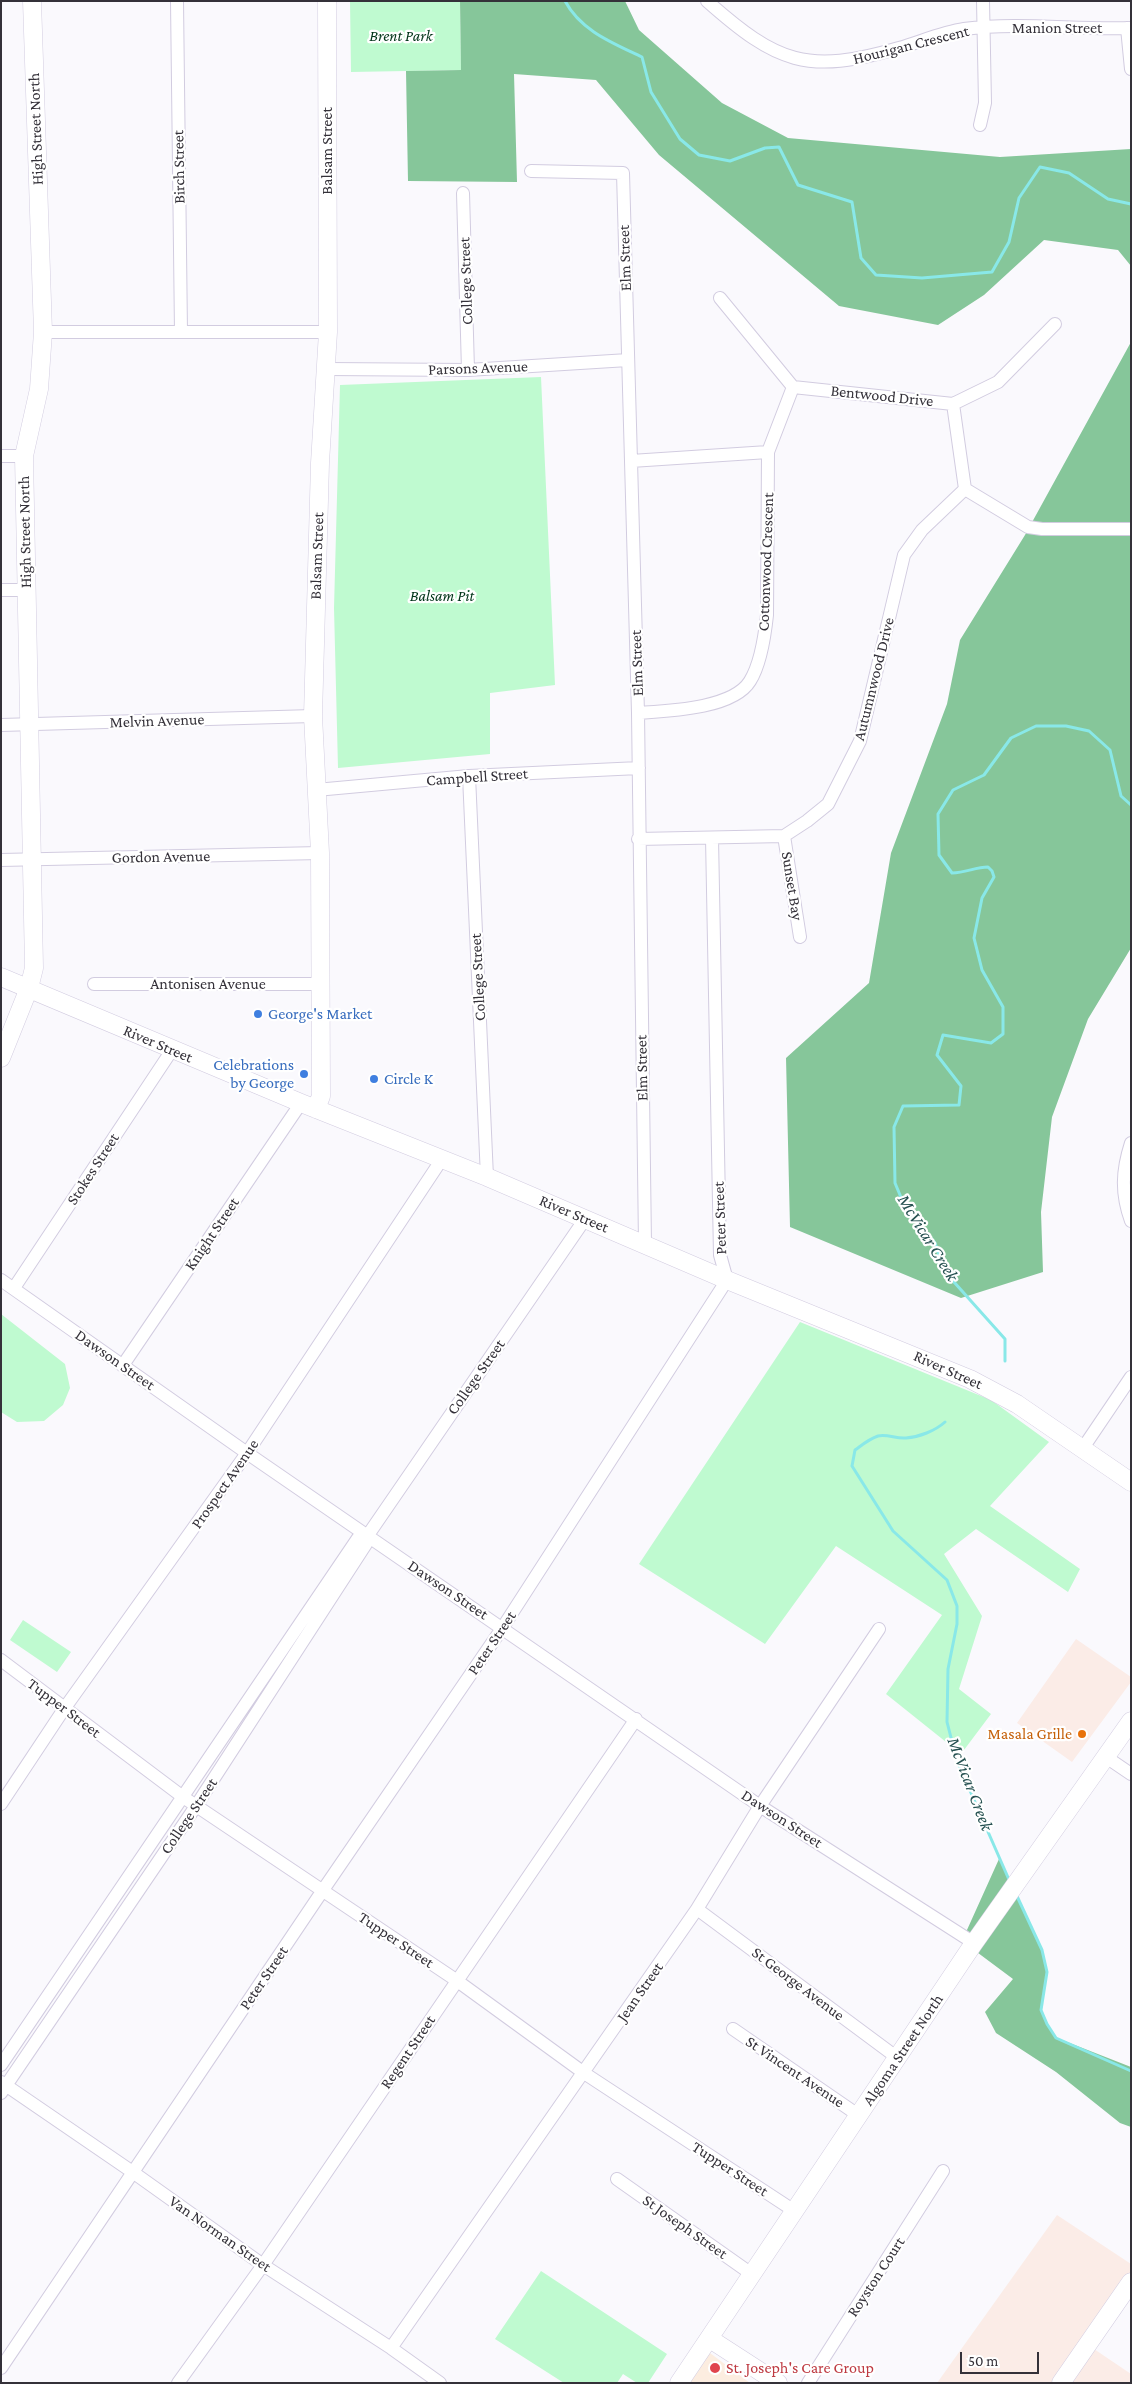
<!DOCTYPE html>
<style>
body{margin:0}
#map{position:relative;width:1132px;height:2384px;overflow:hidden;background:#faf9fd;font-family:"Crimson Pro",serif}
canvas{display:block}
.frame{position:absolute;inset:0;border:2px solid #343139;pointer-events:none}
.scale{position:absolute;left:960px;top:2352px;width:79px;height:22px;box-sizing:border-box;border:2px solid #343139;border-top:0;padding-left:6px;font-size:15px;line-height:18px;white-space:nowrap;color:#343139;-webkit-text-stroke:4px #fff;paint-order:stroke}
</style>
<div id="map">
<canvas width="1132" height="2384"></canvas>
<div class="frame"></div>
<div class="scale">50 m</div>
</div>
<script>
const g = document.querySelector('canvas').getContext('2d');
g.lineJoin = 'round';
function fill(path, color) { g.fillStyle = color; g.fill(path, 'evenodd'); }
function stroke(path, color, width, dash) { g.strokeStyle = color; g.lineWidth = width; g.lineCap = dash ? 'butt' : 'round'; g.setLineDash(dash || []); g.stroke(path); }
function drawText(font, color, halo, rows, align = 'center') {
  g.font = font + ' "Crimson Pro",serif'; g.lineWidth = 4.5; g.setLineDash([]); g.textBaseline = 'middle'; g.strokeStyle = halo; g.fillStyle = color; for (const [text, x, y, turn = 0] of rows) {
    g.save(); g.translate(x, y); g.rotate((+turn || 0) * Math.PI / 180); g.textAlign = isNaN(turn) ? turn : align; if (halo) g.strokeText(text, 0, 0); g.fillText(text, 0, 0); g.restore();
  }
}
const commercial = new Path2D(`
 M1076 1639 1131 1677V1682L1072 1762 1017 1723Z
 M1057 2215 1131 2264V2272L1051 2383H937Z
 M1094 2349 1131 2374V2383H1069Z`);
const medical = new Path2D(`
 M710 2353 750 2383H690Z`);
const green = new Path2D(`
 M350 1H460L461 70 351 72Z
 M541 377 555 685 490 693V754L338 768 334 608 340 385Z
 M1 1314 65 1364 70 1388 63 1405 44 1421 17 1422 1 1412Z
 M800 1322 991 1400 1049 1442 990 1506 1080 1569 1068 1592 976 1529 944 1554 982 1616 959 1689 991 1714 961 1754 886 1694 942 1615 836 1546 765 1644 639 1564Z
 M23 1620 71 1652 57 1672 10 1640Z
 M541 2271 667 2354 648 2383H637L623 2374 617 2383H564L495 2339Z`);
const forest = new Path2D(`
 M460 1H625L639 30 722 103 788 138 1000 157 1131 149V266L1118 250 1044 240 984 295 938 325 839 306 659 155 596 80 514 74 517 182 408 181 406 71 461 70Z
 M1131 342V948L1088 1019 1052 1117 1041 1212 1043 1272 961 1298 790 1227 786 1058 869 983 891 853 947 704 960 640 1025 535Z
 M999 1859 1042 1950 1047 1972 1041 2010 1047 2024 1057 2038 1131 2067V2127L1120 2123 1056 2072 996 2033 985 2012 1013 1979 962 1941Z`);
const stream = new Path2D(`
 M565 1C581 31 613 43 642 57L651 92 680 139 699 155 730 161 765 148 779 147 798 185 852 202 861 258 876 275 922 278 992 272 1009 242 1019 198 1040 167 1069 173 1108 199 1131 204
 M1005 1361V1339L945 1272 935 1243 905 1207 895 1183 894 1127 903 1106 959 1105 961 1086 937 1055 943 1035 991 1043 1003 1034V1007L982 970 974 938 982 898 994 877 992 871 988 867C975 867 966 873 952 873L939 855 938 814 953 790 984 775 1011 738 1036 726H1066L1089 731 1110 750 1121 796 1131 805
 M945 1422C935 1431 919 1437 906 1438 896 1439 888 1434 878 1436 869 1439 862 1445 855 1450L852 1466 893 1531 947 1580 957 1606V1624L948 1669 947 1722 957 1761 1010 1882
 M1016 1894 1042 1950 1047 1972 1041 2010 1047 2024 1056 2038 1131 2071`);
const street = new Path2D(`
 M177 1 181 332
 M707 1C777 63 807 75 899 48 920 42 943 32 964 29 1019 22 1076 30 1131 28
 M1127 28 1131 69
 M980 125 985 103 983 1
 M531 171 623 173 638 713 645 1244
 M463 193 468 370
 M720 298 793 387 953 404 998 382 1055 324
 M43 332H328
 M327 369 468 370 628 360
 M953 404 965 489
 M1 456H24
 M631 461 768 452
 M965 489 1028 527 1042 529H1131
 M1 590H26
 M638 713C667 711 733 709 750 681 760 665 765 634 767 615L768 452 793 387
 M1 725 313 716
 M469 776 487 1177
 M316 790 469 776 639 768
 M784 836 800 937
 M638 839 784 836 807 821 828 804 860 741 904 555 922 530 965 489
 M1 860 320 853
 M94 984H321
 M1131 1143C1122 1171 1121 1193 1131 1221
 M1 1280 247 1453 760 1806 974 1943
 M14 1288 172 1050
 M123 1365 301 1103
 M1083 1448 1131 1377
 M1 1660 183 1797 456 1980 584 2073 796 2212
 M1106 1757 1131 1774
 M1 1804 64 1709 247 1453 442 1159
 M697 1909 899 2059
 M733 2029 858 2115
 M1 2065 358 1538 368 1535
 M1 2082 134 2173 263 2265 391 2348 440 2383
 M1 2093 196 1806 366 1544 368 1535 585 1219
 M617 2179 753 2275
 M391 2348 697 1909 760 1806 879 1629
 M1 2368 323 1890 503 1627 727 1280 720 1255 712 838
 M178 2383 263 2265 636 1719
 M808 2383 943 2171`);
const secondary = new Path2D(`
 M1 977 301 1103 487 1177 727 1280 970 1379 1017 1404 1131 1482
 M1 1058 29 988 34 968 24 456 39 389 43 332 32 1
 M316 1109 321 1096 320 853 313 716 320 463 328 332 327 1
 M710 2339 778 2383
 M679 2383 974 1943 1131 1721
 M1061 2383 1131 2282`);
const markers = [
 [258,1014,5,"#3f7fe0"],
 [304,1074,5,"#3f7fe0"],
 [374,1079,5,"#3f7fe0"],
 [1082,1734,5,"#e8710a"],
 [715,2368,6,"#e0444e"]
];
const streetNames = [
 ["Manion Street",1057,28],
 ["Hourigan Crescent",911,45,-14],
 ["High Street North",36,129,-92],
 ["Balsam Street",327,151,-90],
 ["Birch Street",179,167,-91],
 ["Elm Street",625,258,-92],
 ["College Street",466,281,-92],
 ["Parsons Avenue",478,368,-2],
 ["Bentwood Drive",882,396,6],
 ["High Street North",25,532,-91],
 ["Balsam Street",317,556,-88],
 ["Cottonwood Crescent",766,562,-88],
 ["Elm Street",637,663,-92],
 ["Autumnwood Drive",874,679,-76],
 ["Melvin Avenue",157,721,-2],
 ["Campbell Street",477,777,-4],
 ["Gordon Avenue",161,857,-1],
 ["Sunset Bay",792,886,81],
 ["College Street",478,977,-93],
 ["Antonisen Avenue",208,984],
 ["River Street",158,1044,23],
 ["Elm Street",642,1068,-91],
 ["Stokes Street",93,1169,-57],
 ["River Street",574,1214,23],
 ["Peter Street",720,1218,-92],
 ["Knight Street",212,1234,-56],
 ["Dawson Street",115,1360,35],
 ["River Street",948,1370,24],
 ["College Street",476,1377,-55],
 ["Prospect Avenue",225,1484,-55],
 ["Dawson Street",448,1590,34],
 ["Peter Street",492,1643,-56],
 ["Tupper Street",64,1708,37],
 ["College Street",189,1816,-56],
 ["Dawson Street",782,1819,33],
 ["Tupper Street",396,1940,34],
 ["Peter Street",264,1978,-56],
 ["St George Avenue",798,1984,37],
 ["Jean Street",640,1992,-55],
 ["Algoma Street North",903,2050,-56],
 ["Regent Street",408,2052,-56],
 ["St Vincent Avenue",795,2072,34],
 ["Tupper Street",730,2169,33],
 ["St Joseph Street",685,2227,35],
 ["Van Norman Street",220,2234,35],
 ["Royston Court",876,2277,-57]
];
const parkNames = [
 ["Brent Park",401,36],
 ["Balsam Pit",442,596]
];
const shopNames = [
 ["George's Market",268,1014],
 ["Celebrations",294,1065,"right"],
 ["by George",294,1083,"right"],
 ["Circle K",384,1079]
];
const foodNames = [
 ["Masala Grille",1072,1734]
];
const healthNames = [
 ["St. Joseph's Care Group",726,2368]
];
const waterNames = [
 ["McVicar Creek",928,1238,58],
 ["McVicar Creek",970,1784,69]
];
fill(commercial, '#fbece7');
fill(medical, '#fcede0');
fill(green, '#bffad0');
fill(forest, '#86c69a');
stroke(stream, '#89e8e8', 3);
stroke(street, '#d2cce0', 14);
stroke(secondary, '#d2cce0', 19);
stroke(street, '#fff', 12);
stroke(secondary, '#fff', 18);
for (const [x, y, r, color] of markers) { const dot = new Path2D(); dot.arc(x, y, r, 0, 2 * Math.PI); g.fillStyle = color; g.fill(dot); stroke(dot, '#fff', 2); }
drawText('16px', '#343139', '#fff', streetNames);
drawText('italic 16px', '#003418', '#fff', parkNames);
drawText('16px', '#366cbe', '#fff', shopNames, 'left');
drawText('16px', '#c56008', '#fff', foodNames, 'right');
drawText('16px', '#be3a42', '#fff', healthNames, 'left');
drawText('italic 18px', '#265151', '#fff', waterNames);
</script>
